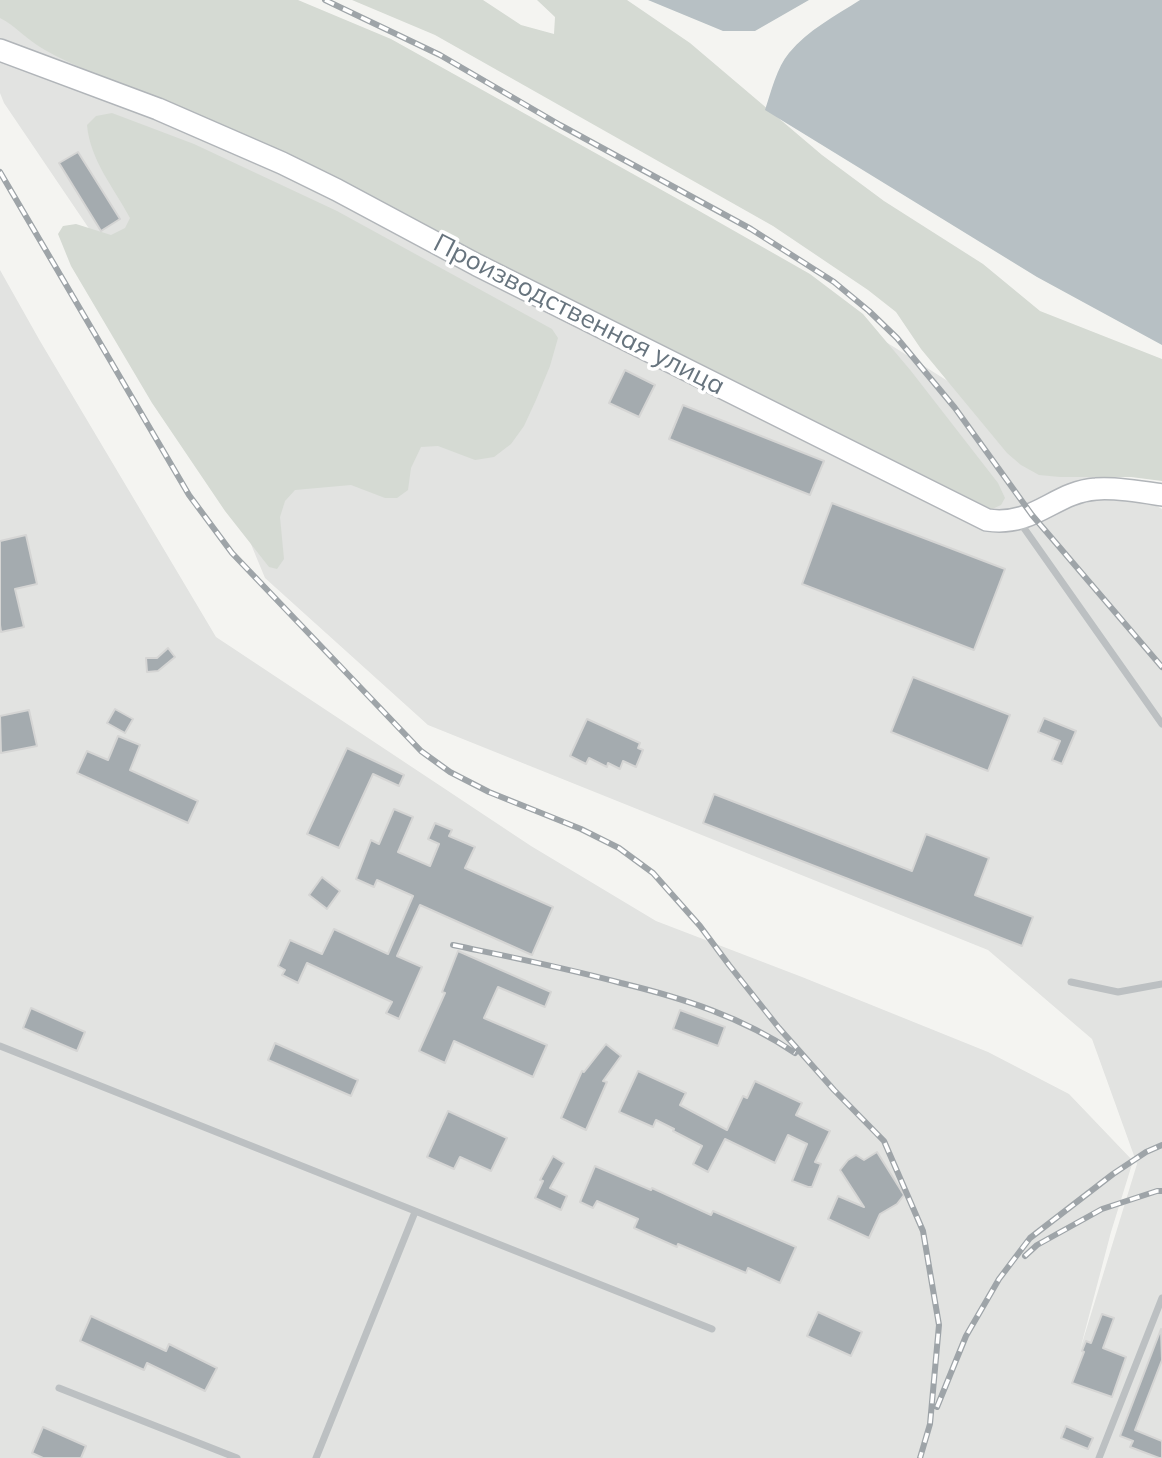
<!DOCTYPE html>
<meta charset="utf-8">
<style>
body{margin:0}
canvas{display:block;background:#f4f4f1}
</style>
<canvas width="1162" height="1458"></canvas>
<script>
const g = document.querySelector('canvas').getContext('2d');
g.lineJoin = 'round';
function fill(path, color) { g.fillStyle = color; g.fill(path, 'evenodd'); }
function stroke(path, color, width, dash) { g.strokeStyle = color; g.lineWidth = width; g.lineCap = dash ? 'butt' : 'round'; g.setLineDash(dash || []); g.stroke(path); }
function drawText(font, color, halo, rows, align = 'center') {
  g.font = font + ' Mulish,sans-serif'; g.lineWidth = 7; g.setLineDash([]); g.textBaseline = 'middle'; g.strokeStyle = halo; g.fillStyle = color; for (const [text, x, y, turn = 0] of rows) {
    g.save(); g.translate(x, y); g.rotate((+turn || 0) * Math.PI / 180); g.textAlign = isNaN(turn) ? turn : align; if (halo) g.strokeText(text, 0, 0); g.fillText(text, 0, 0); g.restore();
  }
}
const built = new Path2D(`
 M0 0 867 330 1079 464 1162 509V1458H0V270L40 341 216 637 531 846 656 921 802 977 988 1052 1069 1094 1133 1161 1111 1232 1080 1350 1137 1164 1092 1039 988 950 428 725 265 578 205 433 111 261 4 103 0 93Z`);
const green = new Path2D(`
 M0 0H298L391 39 694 208 810 274 863 314 911 371 998 483 1005 498 1001 505 990 510 130 88C102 76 71 65 45 50 28 41 16 26 0 18Z
 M352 0H483L521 25 554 34 555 17 537 0H627L690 43 822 155 884 201 983 264 1040 311 1162 359V481L1131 477H1060L1039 475 1021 465 1007 453 921 349 896 312 868 290 773 226 435 35Z
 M112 113 194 144 337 211 552 329 558 338 550 366 536 400 524 426 511 444 494 457 475 460 438 446 421 447 411 468 408 490 397 498H385L351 485 295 490 285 501 280 517 284 559 277 569 269 567 225 511 152 403 71 266 58 234 63 226 76 224 111 235 125 228 130 218C114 188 90 160 87 125L96 116Z`);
const water = new Path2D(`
 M648 0H809L755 31H723Z
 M860 0H1162V345L1037 277 765 110C771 92 777 67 789 53 808 30 835 16 860 0Z`);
const building = new Path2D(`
 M78 152 120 219 101 231 59 163Z
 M625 370 655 385 639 417 609 403Z
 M683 405 824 461 810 495 669 439Z
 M832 503 1005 569 974 650 802 584Z
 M26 535 37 584 15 589 24 627 1 632 0 625V541Z
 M168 648 175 657 158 671 147 672 146 658H157Z
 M913 677 1010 715 988 771 891 732Z
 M115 709 133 719 125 733 107 723Z
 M29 710 37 746 1 753 0 716Z
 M1044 718 1076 731 1062 764 1052 760 1060 741 1038 732Z
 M587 719 640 743 638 748 643 750 636 767 623 761 620 769 608 763 607 767 589 758 586 764 570 756Z
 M118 736 140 745 130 770 198 801 188 823 77 773 87 751 108 760Z
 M347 748 404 775 399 786 373 774 339 848 307 834Z
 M714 794 912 871 926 834 989 858 975 895 1033 917 1022 946 703 823Z
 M394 809 413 817 398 852 430 866 439 844 428 839 435 823 452 830 449 836 475 847 465 868 553 907 532 955 420 905 397 956 422 967 399 1019 386 1013 392 1002 307 963 298 983 282 975 285 970 278 966 290 940 322 954 334 929 388 954 413 896 377 880 374 887 356 879 371 840 379 844Z
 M322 877 340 891 327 909 309 895Z
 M458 951 551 992 545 1007 498 987 484 1018 547 1045 533 1077 454 1041 445 1063 419 1051 445 993 442 992Z
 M31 1008 85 1032 77 1051 23 1028Z
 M680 1010 725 1027 718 1046 673 1029Z
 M275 1043 358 1080 351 1096 268 1060Z
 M606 1044 621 1056 603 1081 607 1082 586 1130 561 1118 582 1071 584 1072Z
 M638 1071 686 1093 680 1105 727 1130 743 1096 747 1098 755 1081 802 1103 796 1115 830 1131 815 1162 821 1164 812 1187H808L792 1181 807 1144 788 1135 775 1163 725 1139 708 1172 693 1164 702 1146 673 1131 674 1129 656 1120 653 1127 619 1112Z
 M448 1111 507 1138 491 1171 460 1157 454 1169 427 1157Z
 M877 1152 904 1195 897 1204 880 1214 869 1238 828 1219 838 1196 864 1207 840 1170 848 1160 856 1155 864 1160Z
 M553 1156 564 1163 550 1188 567 1196 561 1210 535 1198 543 1181 540 1180Z
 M595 1166 651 1190 652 1188 711 1215 713 1211 796 1247 780 1283 748 1268 746 1273 678 1244 677 1247 634 1228 638 1219 597 1201 593 1208 580 1202Z
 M818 1312 862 1332 851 1356 807 1336Z
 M1102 1314 1114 1318 1103 1348 1126 1357 1112 1397 1072 1383 1084 1352 1082 1351 1086 1341 1091 1343Z
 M91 1316 166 1351 169 1344 217 1368 205 1391 147 1363 144 1370 80 1341Z
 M1161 1329 1162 1360 1135 1430 1162 1441V1458H1159L1130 1447 1133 1441 1120 1436Z
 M1066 1426 1093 1438 1088 1449 1061 1438Z
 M43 1427 86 1446 81 1458H43L32 1453Z`);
const lane = new Path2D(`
 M1019 521 1162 724
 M1071 982 1118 992 1162 984
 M0 1046 712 1329
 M59 1388 237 1458
 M316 1458 415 1212
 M1099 1458 1162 1298`);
const secondary = new Path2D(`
 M0 50 158 109 282 163 337 190 477 265 987 520C1035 527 1054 492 1096 489 1115 487 1143 492 1162 495`);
const rail = new Path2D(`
 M325 0 440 55 560 125 751 229 834 282 869 311 897 338 955 408 1032 515 1162 667
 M0 172 189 495 232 553 421 751 450 772 489 792 581 829 619 848 653 873 700 926 729 965 779 1028 834 1090 884 1141 923 1231 939 1325 930 1424 920 1458
 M453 945C510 957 566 968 621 983 683 998 742 1017 795 1053
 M1025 1256 1037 1245 1102 1209 1157 1191H1162
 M937 1407 966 1336 999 1279 1030 1238 1113 1174 1146 1152 1162 1145`);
const streetNames = [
 ["Производственная улица",579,315,27]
];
fill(built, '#e2e3e1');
fill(green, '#d5dad3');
fill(water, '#b7c0c4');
fill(building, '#a4abaf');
stroke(building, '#d5d5d4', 2);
stroke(secondary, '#b1b5b9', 24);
stroke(lane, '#bcc0c2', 7);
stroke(secondary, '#fff', 21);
stroke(rail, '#9ea4a8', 6);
stroke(rail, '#fff', 3.5, [10]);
drawText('26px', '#67747e', '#fff', streetNames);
</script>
